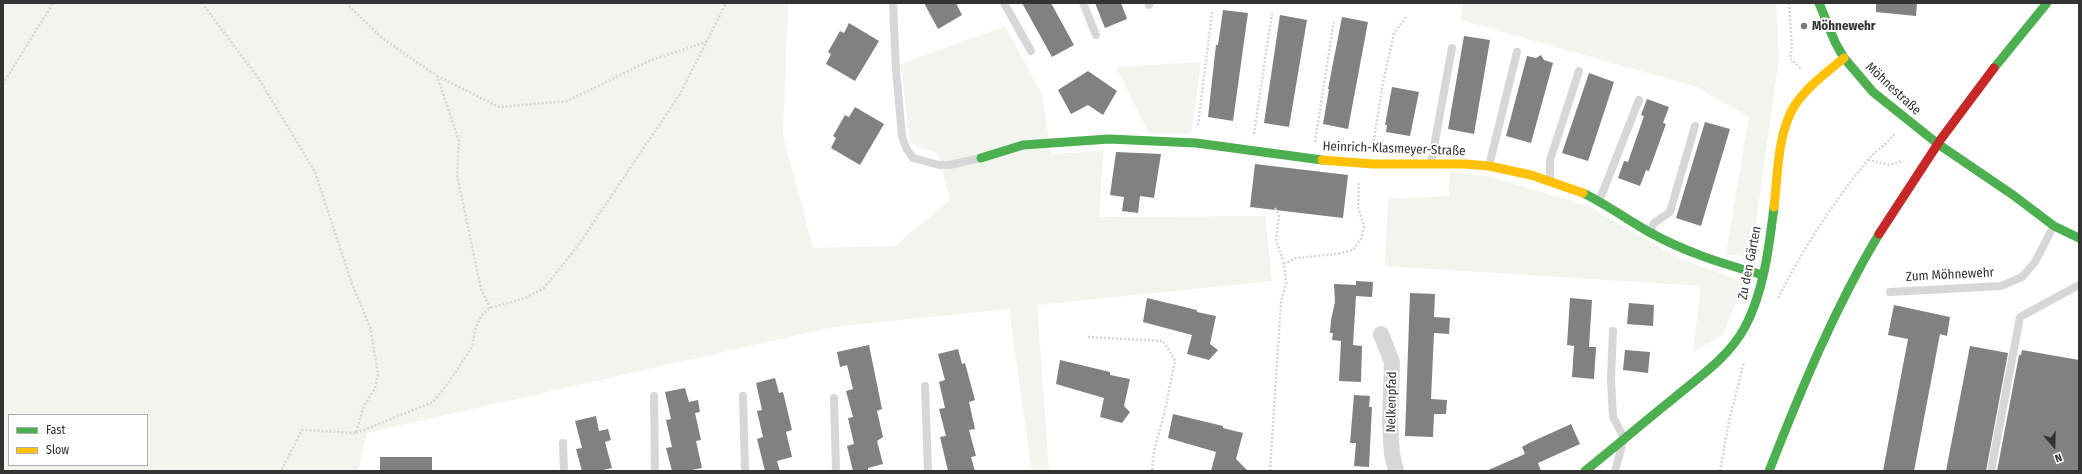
<!DOCTYPE html>
<meta charset="utf-8">
<style>
body{margin:0}
#map{position:relative;width:2082px;height:474px;overflow:hidden;background:#fff;font-family:"Fira Sans Condensed",sans-serif}
canvas{display:block}
.frame{position:absolute;inset:0;border:4px solid #333;pointer-events:none}
.legend{position:absolute;left:8px;top:414px;width:140px;height:52px;box-sizing:border-box;background:#fff;border:1px solid #adadad;margin:0;padding:5px 7px;list-style:none;font-size:12px;color:#333}
.legend li{display:flex;align-items:center;gap:8px;height:20px}
.legend b{width:20px;border:1px solid #adadad}
.north{position:absolute;left:2034px;top:426px;width:40px;height:40px;-webkit-text-stroke:3px #fff;paint-order:stroke;rotate:160deg;font-size:11px;font-weight:700;line-height:16px;text-align:center;color:#333}
.north::after{content:'';display:block;margin:auto;width:14px;height:18px;background:#333;clip-path:polygon(50% 0,100% 100%,50% 72%,0 100%)}
</style>
<div id="map">
<canvas width="2082" height="474"></canvas>
<div class="frame"></div>
<ul class="legend">
<li><b style="height:5px;background:#4caf50"></b>Fast</li>
<li><b style="height:5px;background:#ffc107"></b>Slow</li>
</ul>
<div class="north">N</div>
</div>
<script>
const g = document.querySelector('canvas').getContext('2d');
g.lineJoin = 'round';
function fill(path, color) { g.fillStyle = color; g.fill(path, 'evenodd'); }
function stroke(path, color, width, dash) { g.strokeStyle = color; g.lineWidth = width; g.lineCap = dash ? 'butt' : 'round'; g.setLineDash(dash || []); g.stroke(path); }
function drawText(font, color, halo, rows, align = 'center') {
  g.font = font + ' "Fira Sans Condensed",sans-serif'; g.lineWidth = 4; g.setLineDash([]); g.textBaseline = 'middle'; g.strokeStyle = halo; g.fillStyle = color; for (const [text, x, y, turn = 0] of rows) {
    g.save(); g.translate(x, y); g.rotate((+turn || 0) * Math.PI / 180); g.textAlign = isNaN(turn) ? turn : align; if (halo) g.strokeText(text, 0, 0); g.fillText(text, 0, 0); g.restore();
  }
}
const green = new Path2D(`
 M3 3H788L783 135 813 248 895 246 950 200 938 154 910 143 901 64 1005 26 1042 94 1051 154 1103 151 1099 217 1265 216 1272 281 1037 305 1049 471H1032L1009 309 833 327 367 433 358 471H3ZM9 415H147V465H9Z
 M1463 3H1776L1779 59 1751 257 1726 254 1749 117 1697 87 1461 20Z
 M1201 62 1191 134H1149L1116 67Z
 M1450 171 1491 177 1588 206 1678 258 1744 282 1723 335 1693 352 1701 286 1385 266 1388 199 1449 196Z`);
const building = new Path2D(`
 M924 3H956L962 15 938 29Z
 M1022 3H1051L1074 45 1052 57Z
 M1095 3H1121L1127 19 1105 28Z
 M1876 3H1917L1916 16 1876 12Z
 M1223 10 1248 13 1233 121 1208 117 1216 45H1218Z
 M1280 15 1307 20 1289 127 1264 123Z
 M1342 17 1368 22 1348 129 1323 124 1329 89H1328Z
 M849 23 879 41 855 81 826 64 831 54 828 52 840 31 844 33Z
 M1464 36 1490 40 1474 134 1448 129Z
 M1541 55 1544 60 1553 63 1531 143 1506 136 1527 56 1536 58Z
 M1088 71 1117 91 1103 115 1088 105 1071 114 1058 90Z
 M1589 73 1614 82 1588 161 1562 153Z
 M1392 87 1419 92 1410 136 1386 132 1387 125H1385Z
 M1647 99 1669 107 1663 123 1666 124 1649 171 1646 170 1640 186 1618 178 1624 161 1628 162 1644 116 1641 115Z
 M855 107 884 124 860 165 831 148 836 138 833 136 845 115 849 117Z
 M1705 122 1730 129 1701 226 1676 218Z
 M1116 152 1161 154 1154 198 1140 196 1138 213 1122 211 1124 197 1110 195Z
 M1255 164 1348 175 1343 218 1250 207Z
 M1356 281 1373 282 1372 297 1356 296 1353 345 1362 346 1361 382 1339 381 1341 341 1332 340 1333 333H1330L1331 320 1335 302 1334 284 1356 285Z
 M1410 293 1435 294 1434 317 1450 318 1449 334 1434 333 1431 399 1447 400 1446 414H1434L1433 437 1405 436Z
 M1147 298 1197 310V312L1216 316 1210 344 1218 350 1209 360 1187 354 1192 335 1143 322Z
 M1570 298 1592 300 1589 347H1596L1594 379 1572 377 1574 346 1567 345Z
 M1629 303 1654 305 1653 326 1627 324Z
 M1894 305 1950 317 1947 336 1940 334 1914 471H1883L1908 339 1888 335Z
 M869 345 882 409 877 411 883 437 877 441 883 464 868 468V471H853L847 446 854 444 848 418 853 417 846 391 853 389 847 365 840 367 837 352Z
 M1970 346 2008 353 1986 471H1946Z
 M958 349 962 364 965 363 975 400 969 402 975 429 969 430 976 456 971 457 975 471H948L940 437 946 436 939 409 945 408 939 382 945 380 938 354Z
 M1625 350 1650 352 1648 373 1623 370Z
 M2022 350 2079 360V471H1997L2019 355H2021Z
 M1060 360 1110 372V375L1130 379 1124 406 1130 412 1122 423 1100 417 1104 398 1056 384Z
 M775 378 779 393 783 392 792 430 786 432 792 457 777 461 780 471H765L757 439 763 437 757 411 762 410 756 383Z
 M685 388 689 402 698 400 700 412 695 413 701 440 696 441 702 468 687 471H672L666 448 672 447 666 420 671 419 665 392Z
 M1354 395 1370 396 1369 407H1372L1369 467 1354 466 1356 443H1350Z
 M1173 414 1223 426V428L1243 433 1236 459 1248 471H1211L1216 452 1168 438Z
 M596 416 599 431 608 429 611 440 605 442 612 468 599 471H582L576 449 582 448 575 421Z
 M1571 424 1580 444 1538 463 1541 471H1486L1525 454 1522 447 1529 443Z
 M380 457H432V471H380Z`);
const path = new Path2D(`
 M202 3 259 79 315 172 352 284 370 327 378 374 375 388 363 408 356 433 302 430 281 471
 M346 3 382 38 437 76 459 141 457 175 481 289 490 308
 M1789 3 1792 45 1790 58 1802 70
 M437 76 499 107 567 101 649 61 706 42
 M3 84 53 3
 M1198 125 1212 12
 M1254 134 1272 13
 M1315 142 1334 20
 M1373 145 1382 88 1394 33 1406 17
 M1868 160 1890 165 1902 161
 M1275 208 1279 215 1276 239 1284 264
 M1778 298C1803 249 1832 204 1867 161 1875 151 1887 144 1895 133
 M1088 337 1163 341 1175 360 1165 411 1154 451 1152 471
 M356 433 433 402 449 382 472 347 475 330 481 316 490 308 525 298 544 288 577 247 680 94 726 3
 M1270 471 1279 331 1281 302 1286 283 1284 264 1296 258 1337 254 1353 250 1361 239 1364 226 1358 207 1359 181
 M1720 471 1729 421 1744 362`);
const lane = new Path2D(`
 M893 3 896 70 902 136 906 148 913 158 939 165H950L980 158
 M1004 3 1031 51
 M1083 3 1096 35
 M1149 3V5
 M1431 163 1452 48
 M1489 166 1517 52
 M1550 180V160L1579 71
 M1600 199 1639 100
 M1650 232 1654 223 1670 212 1695 126
 M1890 292 2001 286 2022 277 2035 262 2053 227
 M1613 331 1611 378 1613 417 1624 438 1615 471
 M925 386 928 471
 M654 396 655 471
 M743 396 745 471
 M834 398 836 471
 M563 443 564 471
 M1991 471 2020 317 2079 285`);
const street = new Path2D(`
 M1381 334 1392 362 1390 424 1392 454 1396 471`);
const fast = new Path2D(`
 M1819 3 1835 42 1844 58 1873 92 1938 144 2013 195 2054 226 2079 238
 M1994 68 2047 3
 M981 158 1023 145 1109 139 1196 143 1322 160
 M1583 193C1606 204 1626 219 1649 232 1685 252 1723 264 1763 275
 M1585 471C1615 447 1644 422 1674 398 1699 377 1729 357 1745 327 1764 291 1769 247 1774 207
 M1769 471C1801 390 1834 309 1879 234`);
const slow = new Path2D(`
 M1322 160 1373 164H1465L1489 166 1531 175 1583 193
 M1774 207C1778 175 1777 133 1795 105 1808 86 1827 72 1844 58`);
const jam = new Path2D(`
 M1879 234 1941 139 1994 68`);
const markers = [
 [1804,26,4,"#7a7a7a"]
];
const poiNames = [
 ["Möhnewehr",1812,26]
];
const streetNames = [
 ["Möhnestraße",1893,89,43],
 ["Heinrich-Klasmeyer-Straße",1394,149,2],
 ["Zu den Gärten",1750,263,-79],
 ["Zum Möhnewehr",1950,275,-3],
 ["Nelkenpfad",1392,402,-89]
];
fill(green, '#f1f5ed');
fill(building, '#818181');
stroke(path, '#d6d6d6', 2.5, [2, 2]);
stroke(lane, '#d7d7d7', 8);
stroke(street, '#d7d7d7', 16);
stroke(fast, '#4caf50', 9);
stroke(slow, '#ffc107', 9);
stroke(jam, '#c62828', 9);
for (const [x, y, r, color] of markers) { const dot = new Path2D(); dot.arc(x, y, r, 0, 2 * Math.PI); g.fillStyle = color; g.fill(dot); stroke(dot, '#fff', 1.5); }
drawText('bold 13px', '#333', '#fff', poiNames, 'left');
drawText('13px', '#333', '#fff', streetNames);
</script>
